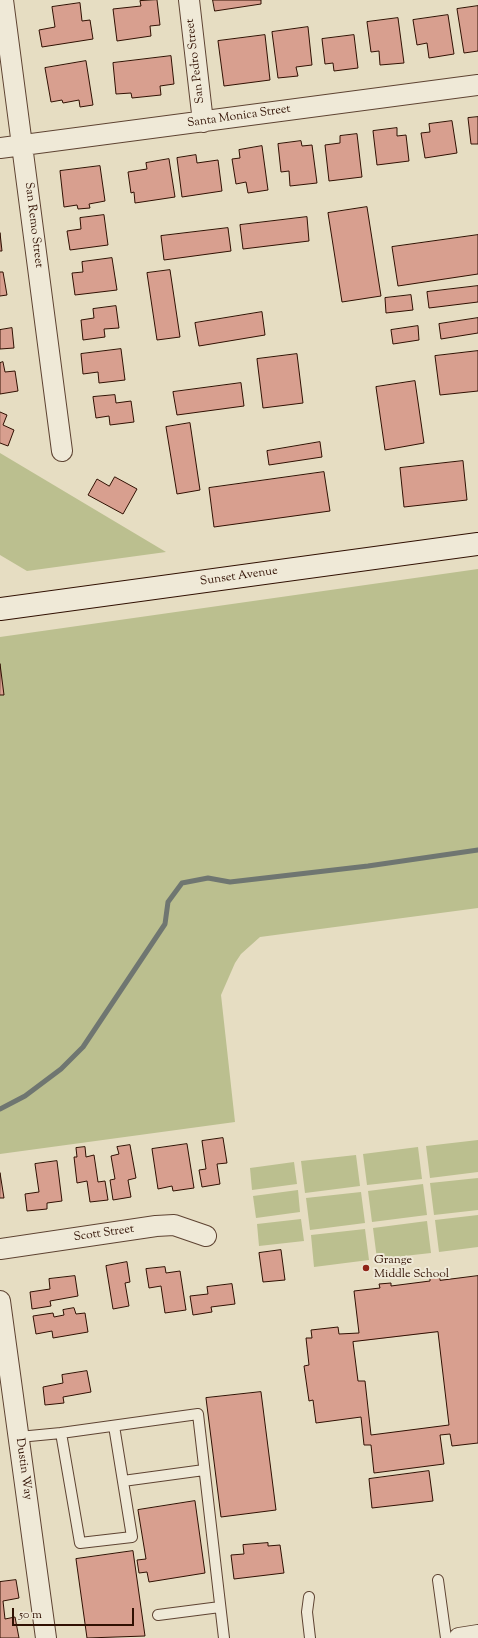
<!DOCTYPE html>
<style>
body{margin:0}
#map{position:relative;width:478px;height:1638px;overflow:hidden;background:#e6ddc2;font-family:"Sorts Mill Goudy",serif}
canvas{display:block}
.scale{position:absolute;left:12px;top:1608px;width:122px;height:18px;box-sizing:border-box;border:2px solid #301002;border-top:0;padding-left:5px;font-size:12px;line-height:14px;white-space:nowrap;color:#301002;-webkit-text-stroke:3px #efe9d7;paint-order:stroke}
</style>
<div id="map">
<canvas width="478" height="1638"></canvas>
<div class="scale">50 m</div>
</div>
<script>
const g = document.querySelector('canvas').getContext('2d');
g.lineJoin = 'round';
function fill(path, color) { g.fillStyle = color; g.fill(path, 'evenodd'); }
function stroke(path, color, width, dash) { g.strokeStyle = color; g.lineWidth = width; g.lineCap = dash ? 'butt' : 'round'; g.setLineDash(dash || []); g.stroke(path); }
function drawText(font, color, halo, rows, align = 'center') {
  g.font = font + ' "Sorts Mill Goudy",serif'; g.lineWidth = 4; g.setLineDash([]); g.textBaseline = 'middle'; g.strokeStyle = halo; g.fillStyle = color; for (const [text, x, y, turn = 0] of rows) {
    g.save(); g.translate(x, y); g.rotate((+turn || 0) * Math.PI / 180); g.textAlign = isNaN(turn) ? turn : align; if (halo) g.strokeText(text, 0, 0); g.fillText(text, 0, 0); g.restore();
  }
}
const green = new Path2D(`
 M0 453 166 552 27 571 0 555Z
 M478 569V908L260 937 241 954 235 963 221 995 235 1122 0 1154V637Z
 M478 1140V1172L430 1178 426 1146Z
 M418 1147 422 1179 367 1185 363 1154Z
 M356 1155 360 1186 305 1193 301 1161Z
 M294 1162 297 1184 252 1190 250 1168Z
 M478 1178V1210L434 1215 430 1183Z
 M423 1184 427 1215 372 1222 368 1191Z
 M298 1190 300 1212 256 1218 253 1196Z
 M361 1192 365 1223 310 1230 306 1198Z
 M478 1215V1247L439 1252 435 1220Z
 M301 1219 304 1241 259 1246 257 1224Z
 M427 1221 431 1253 377 1259 373 1228Z
 M365 1229 369 1260 314 1267 311 1235Z`);
const stream = new Path2D(`
 M0 1109 25 1096 61 1069 83 1047 165 924 168 902 182 883 208 878 230 882 368 866 478 850`);
const building = new Path2D(`
 M157 0 160 25 150 26 151 36 117 41 113 9 141 6 140 1Z
 M213 0H261V4L215 11Z
 M80 3 82 21 90 20 93 39 42 47 39 30 55 27 52 7Z
 M478 6V51L464 53 457 9Z
 M448 15 454 54 429 58 427 43 417 45 413 20Z
 M398 18 404 63 380 65 379 51 371 52 367 22Z
 M308 27 312 65 296 67 298 76 278 78 272 32Z
 M265 35 270 80 224 86 218 41Z
 M354 35 358 68 334 71 333 63 325 64 322 39Z
 M171 56 174 84 160 86 161 95 132 98 131 93 116 94 113 63Z
 M86 61 93 105 80 107 79 100 63 103 62 100 51 102 45 68Z
 M478 117V144H471L468 118Z
 M452 121 457 153 425 158 421 133 430 132 429 124Z
 M397 128V136L406 135 409 161 377 165 373 131Z
 M357 134 362 177 329 181 325 145 340 143V136Z
 M301 141 302 146 312 145 317 183 290 186 289 171 281 172 278 144Z
 M262 146 268 190 248 193 246 182 236 184 232 159 240 158 239 150Z
 M196 155 197 163 218 160 222 191 182 197 177 158Z
 M169 159 175 197 135 203 134 192 131 193 128 172 147 169 146 163Z
 M100 166 105 201 89 204 90 208 78 209 77 205 64 207 60 171Z
 M367 207 381 296 342 302 328 213Z
 M104 215 108 245 70 250 67 231 81 229 80 218Z
 M307 217 309 241 243 249 240 225Z
 M228 228 231 251 164 260 161 236Z
 M0 233 2 251H0Z
 M478 235V274L398 286 392 247Z
 M112 258 117 290 75 295 72 273 83 272 82 262Z
 M170 270 180 337 157 340 147 273Z
 M0 272H3L7 295 0 296Z
 M478 286V302L429 308 427 292Z
 M411 295 413 310 386 313 385 298Z
 M116 306 119 328 104 329 105 337 83 340 81 320 94 318 93 309Z
 M262 312 265 335 199 346 195 323Z
 M478 318V333L441 339 439 324Z
 M418 326 419 340 393 344 391 330Z
 M12 328 14 348 0 349V330Z
 M121 349 125 380 99 383 98 372 83 374 81 354Z
 M478 351V391L440 395 435 356Z
 M297 354 303 403 263 408 257 359Z
 M3 362 5 372 15 371 18 391 0 394V363Z
 M415 381 424 443 385 450 376 387Z
 M241 383 244 406 177 415 173 392Z
 M115 395 116 403 131 401 134 422 110 425 109 416 96 418 93 397Z
 M0 412 7 415 3 425 14 430 8 446 0 443Z
 M190 423 200 490 177 494 166 427Z
 M320 442 322 457 269 465 267 451Z
 M463 461 467 500 404 507 400 468Z
 M324 472 330 511 214 527 209 488Z
 M115 477 137 489 123 514 88 495 97 479 109 486Z
 M0 664 4 695H0Z
 M223 1138 227 1163 217 1164 220 1184 202 1187 199 1170 206 1169 202 1141Z
 M187 1144 194 1188 173 1191 172 1186 158 1189 152 1149Z
 M130 1145 136 1178 128 1180 131 1197 113 1200 110 1180 115 1179 111 1156 119 1154 117 1147Z
 M85 1147 86 1157 94 1155 98 1182 105 1181 108 1200 90 1202 87 1181 77 1183 74 1157H77L76 1148Z
 M57 1161 62 1201 47 1203V1209L27 1211 25 1194 39 1192 35 1164Z
 M0 1173 4 1198H0Z
 M281 1250 285 1280 263 1282 259 1253Z
 M127 1262 130 1282 125 1283 129 1306 113 1309 106 1266Z
 M165 1267 166 1273 180 1271 186 1310 165 1313 161 1286 149 1288 146 1269Z
 M75 1276 78 1296 50 1301 51 1306 32 1309 30 1292 50 1289 49 1279Z
 M478 1276V1443L452 1446 450 1434 440 1435 444 1464 374 1473 371 1445H364L361 1417 316 1423 313 1400 309 1401 304 1366 309 1365 306 1338H312L311 1330 338 1327 339 1334 359 1333 354 1291 380 1288 379 1284 391 1283V1286L430 1281V1278L440 1277V1280ZM438 1332 449 1425 371 1435 365 1381H358L353 1342Z
 M232 1284 235 1304 211 1307 212 1312 193 1315 190 1296 208 1294 207 1287Z
 M74 1308 76 1314 85 1313 88 1332 53 1338 52 1331 36 1334 33 1316 53 1313 54 1317 64 1315 63 1310Z
 M87 1371 91 1392 63 1397 64 1403 45 1405 43 1387 63 1383 62 1375Z
 M261 1392 276 1510 221 1517 206 1398Z
 M429 1471 433 1501 372 1508 369 1479Z
 M195 1501 205 1573 149 1582 147 1572 139 1573 137 1560 146 1559 138 1510Z
 M268 1543V1546L280 1545 284 1573 234 1579 231 1555 244 1554 243 1545Z
 M133 1551 145 1636 87 1638 76 1559Z
 M16 1580 19 1598 3 1601 5 1619 15 1617 19 1638H0V1582Z`);
const service = new Path2D(`
 M114 1426 132 1537 80 1543 61 1433 198 1414 224 1638
 M19 1437 61 1433
 M123 1481 204 1470
 M438 1580 446 1638
 M309 1597 307 1612 310 1638
 M158 1615 220 1607`);
const minor = new Path2D(`
 M3 0 62 451
 M189 0 203 122
 M0 148 478 85
 M0 1249 156 1226 174 1225 206 1236
 M0 1301 46 1638
 M459 1638 478 1635`);
const secondary = new Path2D(`
 M0 609 478 544`);
const markers = [
 [366,1268,4,"#8f2418"]
];
const streetNames = [
 ["San Pedro Street",196,61,-97],
 ["Santa Monica Street",239,117,-8],
 ["San Remo Street",33,225,83],
 ["Sunset Avenue",239,577,-8],
 ["Scott Street",104,1234,-8],
 ["Dustin Way",23,1469,82]
];
const poiNames = [
 ["Grange",374,1261],
 ["Middle School",374,1275]
];
fill(green, '#bbbf8f');
stroke(stream, '#6f7671', 5);
fill(building, '#d89f8f');
stroke(building, '#301002', 1);
stroke(service, '#5e4332', 12);
stroke(minor, '#5e4332', 22);
stroke(secondary, '#301002', 24);
stroke(service, '#efe9d7', 10);
stroke(minor, '#efe9d7', 20);
stroke(secondary, '#efe9d7', 22);
for (const [x, y, r, color] of markers) { const dot = new Path2D(); dot.arc(x, y, r, 0, 2 * Math.PI); g.fillStyle = color; g.fill(dot); stroke(dot, '#efe9d7', 1.5); }
drawText('12px', '#301002', '#efe9d7', streetNames);
drawText('12px', '#301002', '#efe9d7', poiNames, 'left');
</script>
